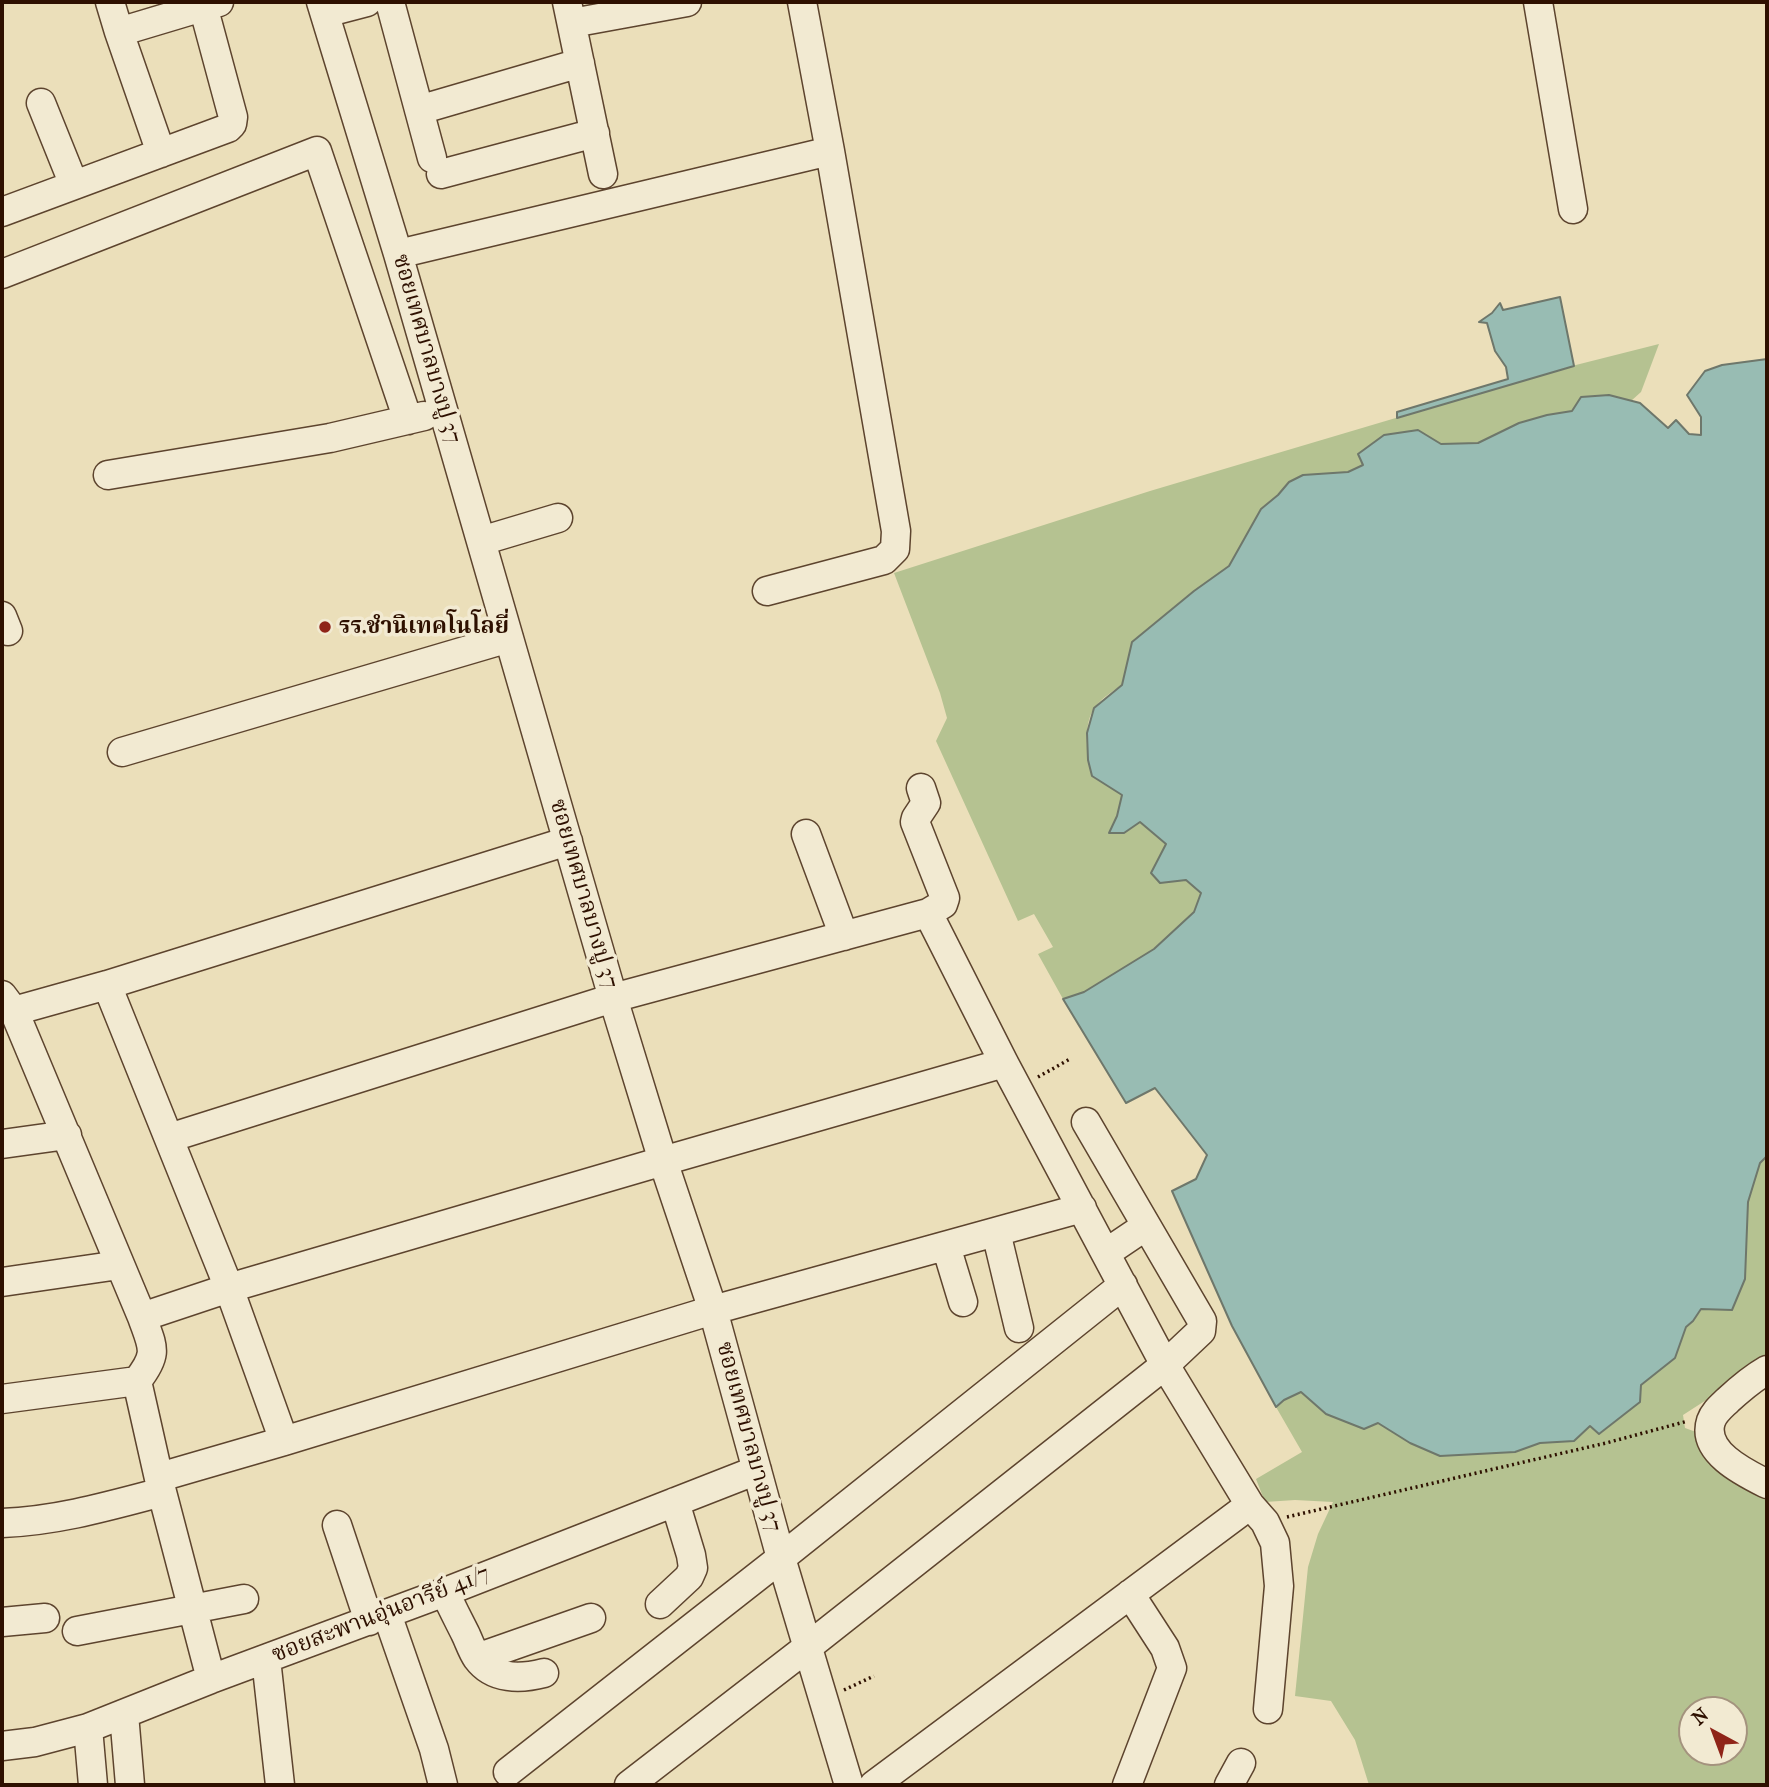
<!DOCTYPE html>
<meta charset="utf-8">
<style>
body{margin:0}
#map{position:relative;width:1769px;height:1787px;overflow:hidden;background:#ebdfba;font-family:"IM FELL French Canon",serif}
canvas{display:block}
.frame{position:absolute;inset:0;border:4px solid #2e1000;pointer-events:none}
.north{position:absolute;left:1678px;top:1696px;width:70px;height:70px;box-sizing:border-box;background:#f2ead2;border:2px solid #a4937e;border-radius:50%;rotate:319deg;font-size:19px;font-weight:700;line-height:28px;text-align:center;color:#2e1000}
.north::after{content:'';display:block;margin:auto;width:24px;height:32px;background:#8f2418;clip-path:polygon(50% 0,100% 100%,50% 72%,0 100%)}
</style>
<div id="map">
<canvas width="1769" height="1787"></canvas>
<div class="frame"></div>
<div class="north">N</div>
</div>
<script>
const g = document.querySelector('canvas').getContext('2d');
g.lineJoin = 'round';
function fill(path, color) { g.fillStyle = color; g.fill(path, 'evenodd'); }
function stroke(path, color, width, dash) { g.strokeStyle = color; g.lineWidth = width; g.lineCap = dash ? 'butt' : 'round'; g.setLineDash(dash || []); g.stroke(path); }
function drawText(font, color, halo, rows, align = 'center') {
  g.font = font + ' "IM FELL French Canon","Noto Serif Thai",serif'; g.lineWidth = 7; g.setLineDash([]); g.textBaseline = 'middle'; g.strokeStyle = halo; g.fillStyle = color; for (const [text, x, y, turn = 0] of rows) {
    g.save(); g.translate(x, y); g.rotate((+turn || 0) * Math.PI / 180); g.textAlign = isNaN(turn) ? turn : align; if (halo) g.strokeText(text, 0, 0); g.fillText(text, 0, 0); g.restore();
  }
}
const green = new Path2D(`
 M1659 344 1641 392 1631 401 1609 395 1572 411 1547 415 1519 423 1478 443 1440 444 1417 430 1364 465 1348 472 1303 475 1289 482 1278 495 1261 509 1229 566 1194 591 1132 642 1122 685C1113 691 1103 697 1096 706 1082 722 1087 757 1092 776L1122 795 1117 816 1124 833 1140 822 1166 844 1151 873 1160 883 1186 880 1201 893 1194 912 1154 949 1084 992 1063 999 1038 954 1053 947 1034 914 1018 921 936 741 947 718 940 693 894 573 1150 491 1564 368Z
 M1767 1156V1355L1742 1377 1683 1415 1685 1428 1696 1432 1747 1488 1767 1500V1785H1369L1355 1740 1331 1701 1295 1696 1308 1567 1318 1534 1333 1502 1295 1500 1265 1502 1256 1479 1302 1452 1276 1407 1284 1400 1301 1392 1326 1414 1378 1423 1410 1443 1515 1452 1540 1443 1573 1441 1590 1426 1600 1434 1640 1402 1641 1385 1675 1358 1686 1327 1693 1321 1702 1309 1745 1279 1748 1202 1760 1163ZM1692 1710H1734V1752H1692Z`);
const water = new Path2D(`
 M1560 297 1574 366 1397 418V412L1508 379 1506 367 1495 351 1487 323 1479 322 1492 313 1500 303 1503 310Z
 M1767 359V1156L1760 1163 1748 1202 1745 1279 1732 1310 1701 1309 1693 1321 1686 1327 1675 1358 1641 1385 1640 1402 1599 1434 1590 1426 1574 1441 1540 1443 1515 1452 1440 1456 1410 1443 1378 1423 1364 1429 1326 1414 1301 1392 1284 1400 1276 1407 1232 1326 1172 1191 1196 1179 1207 1155 1155 1088 1126 1103 1063 999 1084 992 1154 949 1194 912 1201 893 1186 880 1160 883 1151 873 1166 844 1140 822 1124 833H1109L1117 816 1122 795 1092 776 1088 760 1087 733 1094 708 1122 685 1132 642 1194 591 1229 566 1261 509 1278 495 1289 482 1303 475 1348 472 1363 465 1358 454 1384 435 1418 430 1441 444 1478 443 1519 423 1547 415 1572 411 1581 397 1609 395 1640 403 1668 428 1676 420 1689 434 1701 435V417L1687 395 1705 371 1722 365Z`);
const path = new Path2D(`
 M1038 1077 1070 1059
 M1287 1517 1606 1443 1688 1421
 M844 1690 874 1676`);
const minor = new Path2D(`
 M110 2 119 32 219 2
 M321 2 398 254 613 998 663 1161 713 1310 781 1558 849 1785
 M390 2 432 158
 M567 2 603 174
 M1538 2 1573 209
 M325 13 367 2
 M572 23 687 2
 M119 32 161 153
 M41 103 74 185
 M419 110 580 63
 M441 174 595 133
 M2 212 228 128 232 124 233 117 202 2
 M398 254 830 151
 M2 274 317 151 408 420
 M108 475 330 438 424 416
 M481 541 558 518
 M767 591 884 560 895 549 896 531 830 151 802 2
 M2 616 8 631
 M122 752 509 638
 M806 834 844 936
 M928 913 1004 1063 1165 1365 1250 1505 1265 1522 1275 1543 1279 1586 1268 1709
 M107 985 229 1288 284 1441
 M2 995 14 1011 142 1317C153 1348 159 1353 137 1381L162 1492 211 1679
 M14 1011 107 985 568 841
 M169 1138 613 998 928 913 943 904 945 898 915 822 916 818 926 803 921 788
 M2 1144 67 1135
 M996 1232 1019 1328
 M946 1246 963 1302
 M1106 1253 1146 1226
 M2 1282 119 1265
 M142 1317 229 1288 663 1161 1004 1063
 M1767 1370C1753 1378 1740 1389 1728 1400 1722 1406 1714 1412 1711 1421 1701 1452 1745 1473 1767 1484
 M2 1399 137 1381
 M160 1477 284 1441 713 1310 1082 1208
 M2 1523C57 1521 109 1506 162 1492
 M337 1525 369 1621
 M445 1592C451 1606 458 1619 465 1633 469 1641 472 1651 477 1658 493 1680 521 1679 544 1673
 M660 1604 689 1577 693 1568 691 1555 675 1502
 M387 1614 434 1749 443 1785
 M2 1622 45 1618
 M77 1631 244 1599
 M477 1658 591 1618
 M266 1659 280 1785
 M124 1714 130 1785
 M88 1728 93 1785
 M2 1746 35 1742 88 1728 211 1679 445 1592 757 1470
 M508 1772 781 1558 1123 1285
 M629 1785 809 1646 1165 1365 1201 1331 1202 1321 1086 1122
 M874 1785 1250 1505
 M1127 1785 1172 1668 1165 1648 1130 1594
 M1229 1785 1241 1763`);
const markers = [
 [325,627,7,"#8f2418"]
];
const streetNames = [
 ["ซอยเทศบาลบางปู 37",426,349,74],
 ["ซอยเทศบาลบางปู 37",583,894,74],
 ["ซอยเทศบาลบางปู 37",748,1437,75],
 ["ซอยสะพานอุ่นอารีย์ 41/7",381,1615,-21]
];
const poiNames = [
 ["รร.ชำนิเทคโนโลยี่",339,627]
];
fill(green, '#b5c291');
fill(water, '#98bcb3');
stroke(water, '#6e776b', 2);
stroke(minor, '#5d442e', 31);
stroke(path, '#2e1000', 3.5, [2, 3.5]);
stroke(minor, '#f2ead2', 28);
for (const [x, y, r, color] of markers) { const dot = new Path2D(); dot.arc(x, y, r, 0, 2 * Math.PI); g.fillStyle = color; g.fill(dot); stroke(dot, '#f2ead2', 2.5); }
drawText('23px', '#2e1000', '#f2ead2', streetNames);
drawText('bold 23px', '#2e1000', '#f2ead2', poiNames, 'left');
</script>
